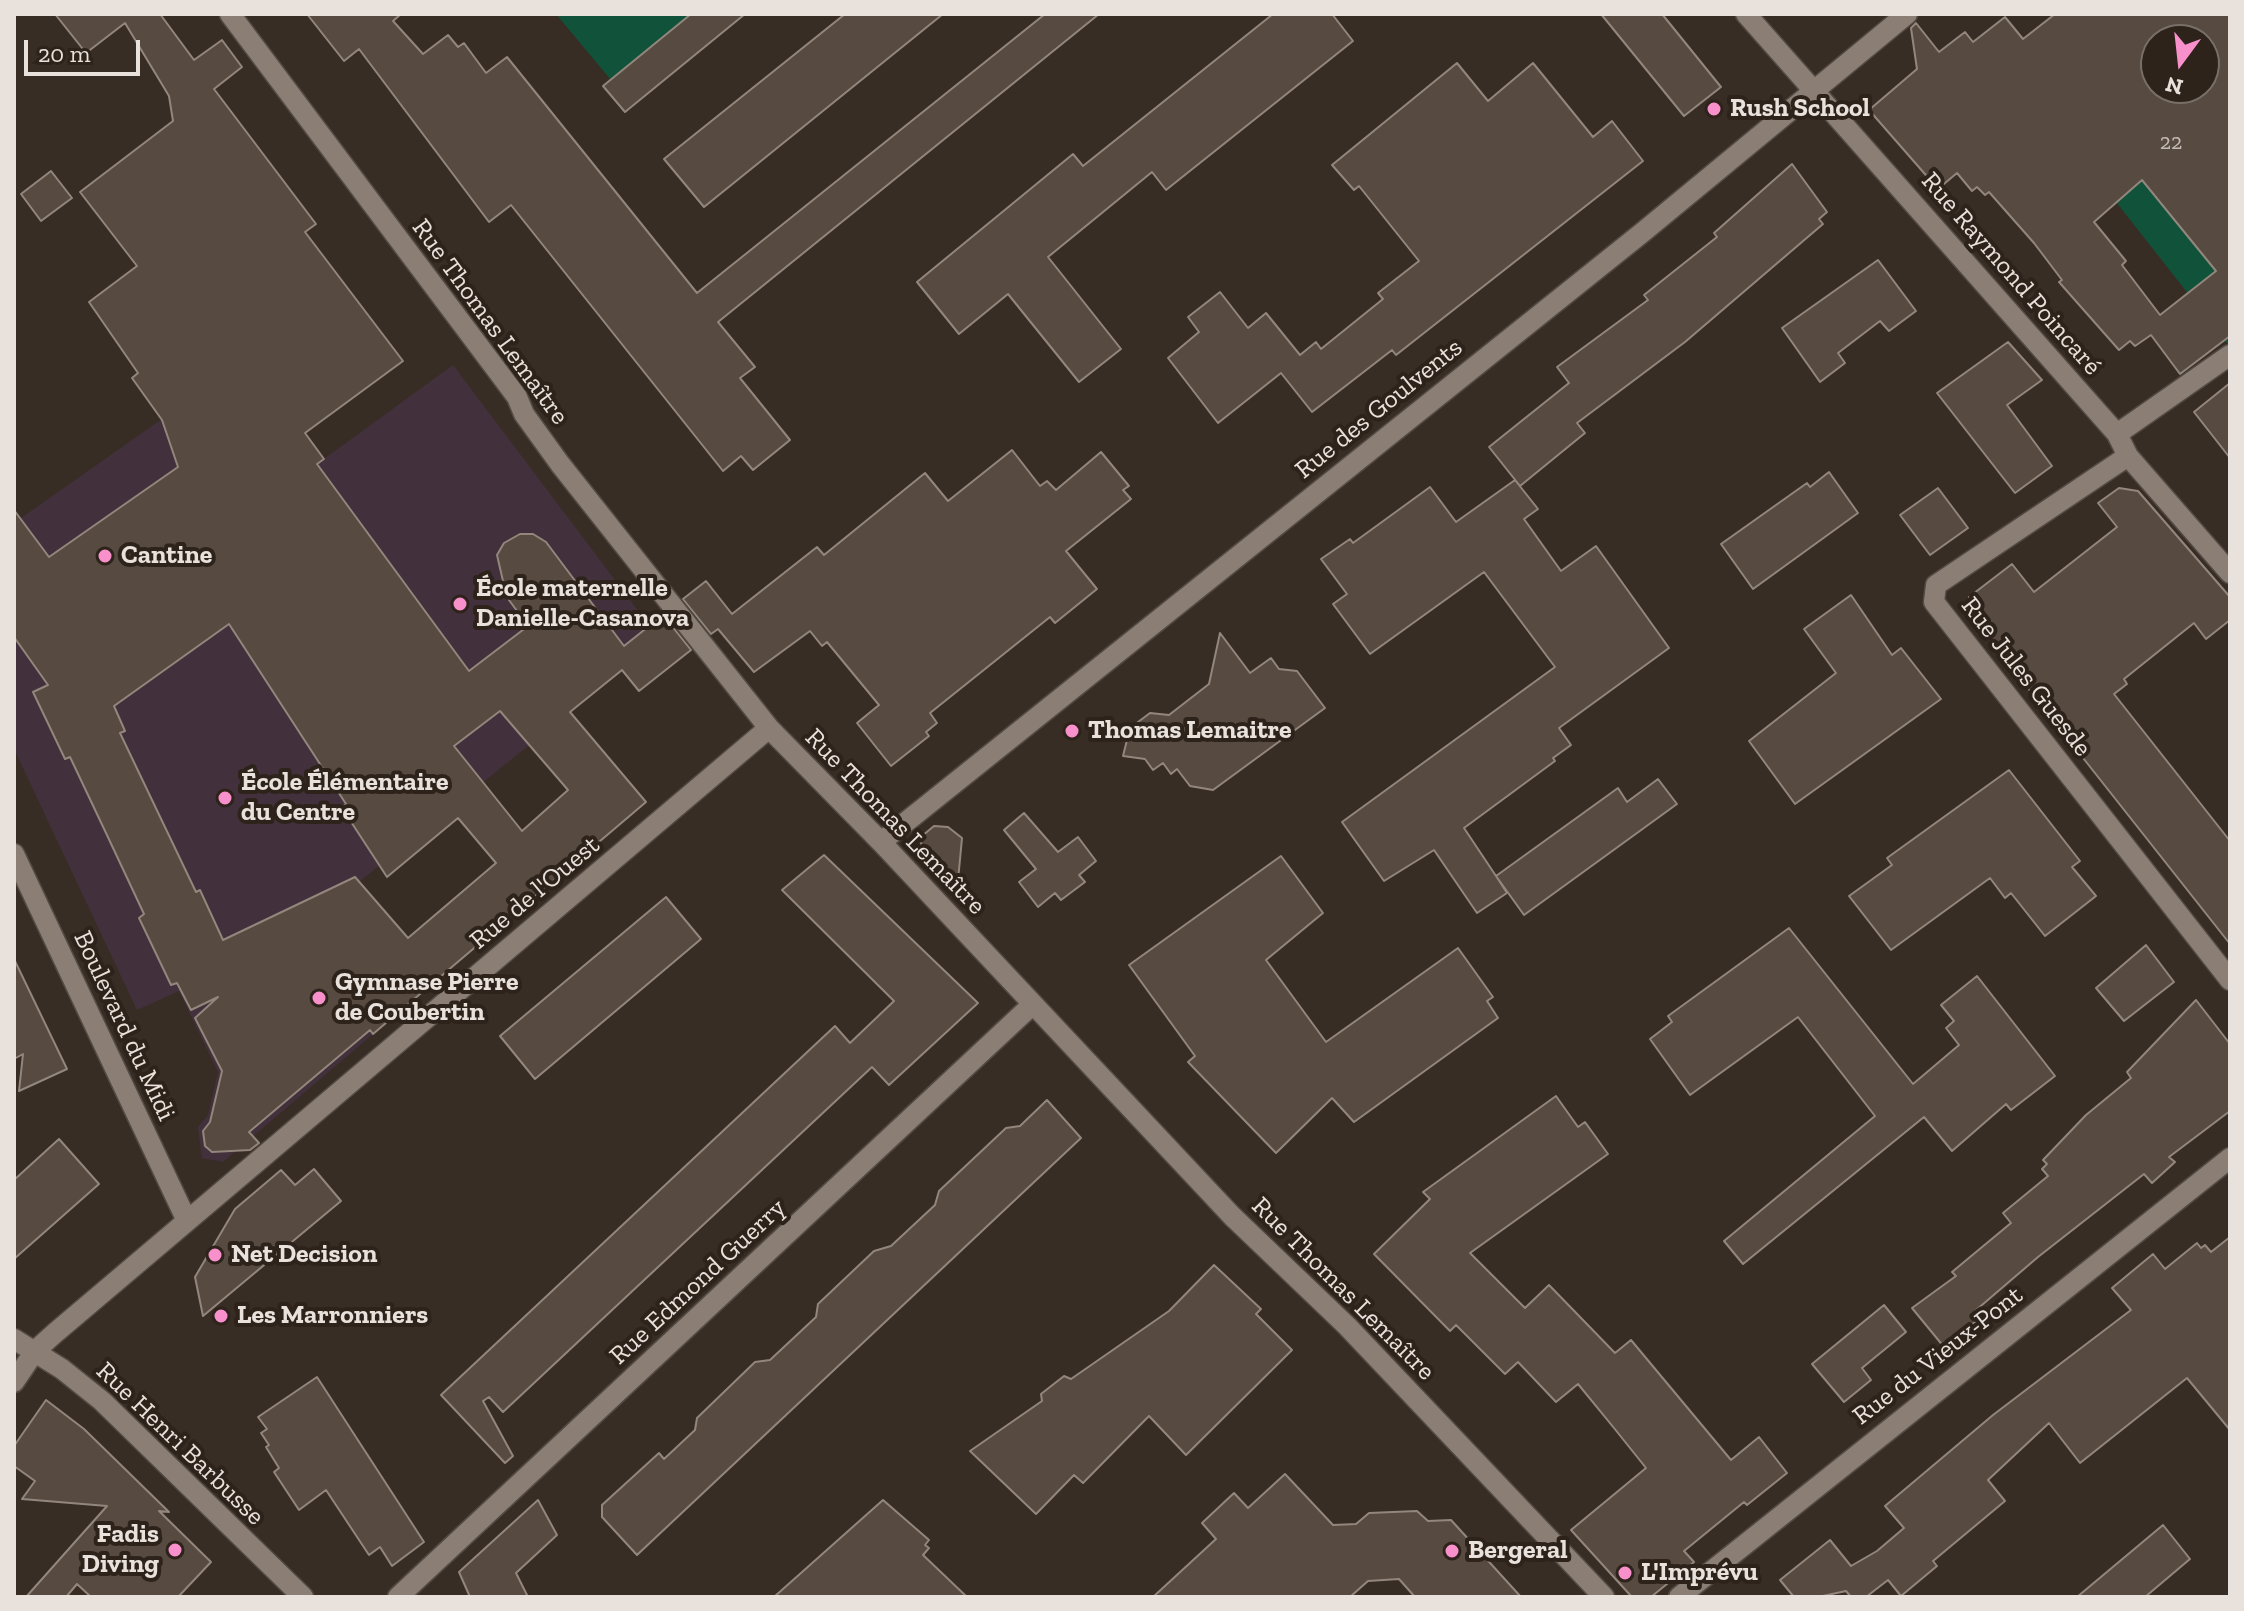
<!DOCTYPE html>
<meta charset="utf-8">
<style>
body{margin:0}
#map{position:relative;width:2244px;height:1611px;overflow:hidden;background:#382d25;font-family:"Zilla Slab",serif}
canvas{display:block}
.frame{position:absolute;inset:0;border:16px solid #e8e1dc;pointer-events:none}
.north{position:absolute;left:2140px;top:24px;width:80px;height:80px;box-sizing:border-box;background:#2e231b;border:2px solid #786f68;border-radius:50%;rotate:195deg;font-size:22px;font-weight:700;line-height:32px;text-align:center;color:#e8e1dc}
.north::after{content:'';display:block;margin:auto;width:28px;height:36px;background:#f890cc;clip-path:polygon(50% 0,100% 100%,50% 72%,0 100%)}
.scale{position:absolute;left:24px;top:40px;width:116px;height:36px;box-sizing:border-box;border:4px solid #e8e1dc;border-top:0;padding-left:10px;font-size:24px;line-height:28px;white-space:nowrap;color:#e8e1dc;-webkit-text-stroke:6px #2e231b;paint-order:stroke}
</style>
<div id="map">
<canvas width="2244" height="1611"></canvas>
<div class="frame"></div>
<div class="north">N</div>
<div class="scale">20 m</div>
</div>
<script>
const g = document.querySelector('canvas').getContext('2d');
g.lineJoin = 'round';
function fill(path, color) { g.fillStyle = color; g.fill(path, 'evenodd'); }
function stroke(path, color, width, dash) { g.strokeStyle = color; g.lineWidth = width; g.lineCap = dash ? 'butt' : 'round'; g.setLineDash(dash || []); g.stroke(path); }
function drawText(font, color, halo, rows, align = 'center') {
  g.font = font + ' "Zilla Slab",serif'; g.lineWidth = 8; g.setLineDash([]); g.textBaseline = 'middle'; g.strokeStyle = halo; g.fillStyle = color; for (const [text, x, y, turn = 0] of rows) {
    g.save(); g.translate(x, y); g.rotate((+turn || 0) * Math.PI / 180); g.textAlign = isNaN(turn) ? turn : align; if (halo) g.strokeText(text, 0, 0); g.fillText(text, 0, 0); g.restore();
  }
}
const education = new Path2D(`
 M453 365 660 640 360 881 441 976 223 1162 202 1158 198 1127 208 1115 218 1072 179 991 137 1010 14 749V523L162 419 236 523Z`);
const green = new Path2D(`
 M556 14H691L611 80Z
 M2087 111 2230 289V347L2102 184Z`);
const building = new Path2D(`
 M55 14H160L194 60 222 40 242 67 214 89 316 224 305 232 403 361 305 433 324 459 317 464 469 671 528 626 498 585 503 581 497 555 504 543 520 534H533L546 542 624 646 663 615 691 650 639 691 622 670 570 712 646 802 373 1034 370 1030 249 1132 259 1143 250 1150 212 1152 205 1146 203 1131 210 1122 222 1071 195 1018 218 997 191 1010 177 983 171 985 139 918 144 914 106 833 70 757 65 759 33 692 48 685 14 637V510L49 557 178 467 162 420 132 378 138 373 89 302 137 266 80 192 173 121 169 96 125 23 86 53ZM229 624 346 804 342 808 387 877 458 818 496 863 408 938 355 877 223 940 200 890 196 892 120 733 125 731 114 706ZM500 711 568 790 522 831 454 746Z
 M307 14H401L393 21 423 54 448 35 458 47 464 43 486 73 507 57 697 293 1045 14H1099L718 322 755 367 740 378 790 440 753 470 741 456 723 471 511 205 489 222 359 49 344 61Z
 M691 14H745L625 112 603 86Z
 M845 14H943L704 207 664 159Z
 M1273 14H1332L1353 41 1166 190 1152 172 1048 257 1121 349 1079 382 1008 294 959 334 917 282 1073 154 1083 166Z
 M1601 14H1662L1721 87 1684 116Z
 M2055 14H2230V336L2180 374 2151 335 2135 346 2130 341 2119 350 2059 282 2062 280 2034 243 1989 192 1985 195 1977 187 1972 191 1957 173 1938 189 1869 110 1917 69 1911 28 1916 23 1939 52 1965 32 1973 42 2005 17 2023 39ZM2156 40H2204V88H2156ZM2142 180 2216 271 2160 315 2122 265 2126 261 2094 222Z
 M1457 63 1488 101 1533 63 1593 137 1612 121 1643 161 1396 355 1392 350 1312 412 1281 373 1218 423 1168 358 1199 332 1188 317 1220 292 1248 328 1266 313 1300 355 1316 342 1321 349 1383 299 1378 293 1419 261 1359 186 1354 190 1332 165Z
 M1792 164 1827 212 1819 219 1823 224 1685 342 1577 423 1585 433 1520 486 1489 447 1569 383 1557 367 1648 300 1644 295 1717 237 1714 233Z
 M51 171 72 198 41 221 21 194Z
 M1878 260 1916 311 1889 331 1880 321 1838 353 1845 363 1820 382 1782 328Z
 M2008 342 2042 380 2007 405 2052 466 2015 493 1937 393Z
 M2230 383V458L2194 412Z
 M1012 450 1040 486 1047 481 1056 490 1101 452 1129 486 1123 490 1131 499 1066 551 1097 589 1055 623 1050 617 930 713 937 723 926 732 929 736 891 766 857 723 879 705 827 642 822 646 810 631 754 672 718 629 711 634 683 599 706 581 732 614 817 547 824 555 925 473 948 501Z
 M1829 472 1858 513 1753 589 1721 544 1807 483 1810 487Z
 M1515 480 1538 509 1524 519 1561 571 1596 546 1669 648 1559 728 1571 745 1553 758 1555 761 1464 828 1496 876 1618 788 1627 802 1658 779 1677 804 1524 915 1496 876 1507 893 1477 913 1434 850 1384 881 1342 822 1555 667 1484 572 1370 654 1333 604 1347 594 1321 559 1350 539 1353 543 1430 487 1456 522Z
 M1938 488 1968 528 1930 555 1900 515Z
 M2119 488 2138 491 2230 597V620L2206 639 2194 623 2124 679 2127 684 2114 694 2230 841V944L1978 625 1986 619 1969 597 2012 564 2034 592 2117 527 2098 503Z
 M1851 595 1892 655 1901 648 1941 699 1795 804 1749 741 1836 673 1804 629Z
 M1220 633 1250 673 1271 658 1279 669 1297 671 1325 708 1213 790 1190 786 1177 769 1171 774 1163 763 1153 770 1145 759 1123 756 1130 728 1150 713 1169 715 1209 684Z
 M2009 770 2080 861 2072 867 2096 896 2045 936 2011 893 2005 898 1990 878 1891 950 1849 896 1892 865 1887 858Z
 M1024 813 1058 852 1078 837 1096 861 1079 875 1085 882 1061 900 1055 893 1038 907 1019 882 1036 869 1004 830Z
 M934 826 948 827 962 838 957 891 920 853 922 836Z
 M824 855 978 1003 889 1085 872 1067 503 1412 489 1397 483 1401 513 1456 505 1463 441 1395 835 1026 850 1043 894 1001 782 890Z
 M1281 856 1323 913 1266 960 1326 1042 1458 948 1493 997 1487 1001 1498 1018 1354 1122 1332 1098 1276 1153 1188 1062 1195 1056 1129 965Z
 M666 897 701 939 535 1079 500 1036Z
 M1789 928 1913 1084 1959 1045 1946 1028 1954 1021 1941 1005 1977 976 2055 1076 2011 1110 2006 1104 1952 1151 1924 1117 1743 1264 1724 1241 1875 1116 1798 1017 1690 1095 1650 1039 1672 1022 1668 1016Z
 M2146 945 2174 982 2124 1021 2096 988Z
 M14 959 67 1069 19 1091 23 1054 14 1059Z
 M2196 1000 2230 1044V1111L2169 1157 2175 1162 2152 1183 2144 1174 2038 1257 1975 1311 1980 1318 1944 1347 1912 1308 1956 1276 1952 1272 2011 1223 2003 1213 2048 1176 2042 1169 2047 1164 2043 1160 2086 1115 2131 1078 2127 1072Z
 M1556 1096 1578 1127 1585 1122 1608 1154 1470 1253 1525 1308 1549 1285 1615 1353 1631 1340 1731 1460 1759 1437 1787 1473 1747 1505 1744 1502 1684 1551 1694 1562 1651 1597 1631 1596 1571 1530 1646 1468 1614 1428 1578 1384 1556 1402 1518 1362 1505 1374 1456 1325 1450 1331 1374 1254 1430 1199 1423 1192Z
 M1047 1100 1081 1138 637 1555 602 1517V1505L659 1453 664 1459 695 1430 697 1418 755 1362 770 1360 816 1317 818 1304 874 1251 891 1246 935 1205 939 1191 1006 1128 1020 1126Z
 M59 1139 99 1184 14 1259V1180Z
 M314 1169 341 1201 203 1316 195 1277 235 1209 281 1170 295 1185Z
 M2230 1237V1430L2187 1378 2080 1463 2049 1423 1988 1480 2005 1501 1933 1561 1937 1566 1901 1596 1888 1580 1866 1597H1851L1846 1591 1818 1597H1794L1780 1580 1830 1540 1851 1566 1877 1551 1904 1528 1885 1506 1993 1415 2131 1310 2112 1288 2153 1254 2165 1269 2197 1243 2201 1248 2205 1245 2211 1252Z
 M1214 1265 1261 1309 1256 1314 1292 1350 1186 1455 1149 1416 1083 1483 1074 1475 1036 1514 970 1451 1042 1401 1041 1394 1064 1376 1071 1379 1169 1311Z
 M1884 1305 1906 1332 1862 1368 1871 1380 1844 1402 1812 1364Z
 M317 1377 424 1542 392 1566 380 1547 369 1555 326 1490 299 1510 274 1472 279 1468 266 1447 269 1445 261 1433 267 1429 258 1417Z
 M46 1400 84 1429 169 1512 159 1511 211 1562 178 1597H91L77 1584 66 1597H26L107 1506 22 1499 35 1481 14 1466V1446Z
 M1285 1474 1333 1525 1356 1524 1369 1513 1417 1511 1428 1521 1451 1520 1521 1597H1415L1399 1579 1368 1581 1350 1597H1153L1216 1539 1202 1523 1234 1493 1248 1508Z
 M538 1500 557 1535 516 1573 528 1597H470L459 1572Z
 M883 1500 929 1540 925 1545 929 1548 923 1555 967 1597H774Z
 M2163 1525 2190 1559 2145 1597H2077Z`);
const minor = new Path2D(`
 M230 14 517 397 524 414 560 464 769 728 881 842 1232 1216 1347 1326 1604 1597
 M1746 14 2117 434 2128 456 2230 573
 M2117 434 2230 355
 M2128 456 1936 585 1934 602 2230 980
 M881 842 1643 232 1907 14
 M14 854 187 1221
 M14 1339 62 1369 102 1401 303 1597
 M14 1382 35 1351 55 1333 769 728
 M398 1597 1033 1004
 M1679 1597 2230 1158`);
const markers = [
 [1714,109,8,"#f890cc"],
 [105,556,8,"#f890cc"],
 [460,604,8,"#f890cc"],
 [1072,731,8,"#f890cc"],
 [225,798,8,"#f890cc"],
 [319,998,8,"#f890cc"],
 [215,1255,8,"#f890cc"],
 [221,1316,8,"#f890cc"],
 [175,1550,8,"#f890cc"],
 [1452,1551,8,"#f890cc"],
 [1625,1573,8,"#f890cc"]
];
const numberNames = [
 ["22",2171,143]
];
const poiNames = [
 ["Rush School",1730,109],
 ["Cantine",121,556],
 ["École maternelle",476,589],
 ["Danielle-Casanova",476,619],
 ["Thomas Lemaitre",1088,731],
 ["École Élémentaire",241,783],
 ["du Centre",241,813],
 ["Gymnase Pierre",335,983],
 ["de Coubertin",335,1013],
 ["Net Decision",231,1255],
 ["Les Marronniers",237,1316],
 ["Fadis",159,1535,"right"],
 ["Diving",159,1565,"right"],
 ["Bergeral",1468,1551],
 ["L'Imprévu",1641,1573]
];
const streetNames = [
 ["Rue Raymond Poincaré",2011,274,49],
 ["Rue Thomas Lemaître",490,322,54],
 ["Rue des Goulvents",1379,409,-39],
 ["Rue Jules Guesde",2026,677,52],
 ["Rue Thomas Lemaître",895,822,46],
 ["Rue de l'Ouest",535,893,-40],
 ["Boulevard du Midi",124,1026,65],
 ["Rue Edmond Guerry",698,1282,-43],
 ["Rue Thomas Lemaître",1343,1289,45],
 ["Rue du Vieux-Pont",1938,1356,-38],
 ["Rue Henri Barbusse",180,1444,44]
];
fill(education, '#42313c');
fill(green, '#11533a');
fill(building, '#564a41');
stroke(building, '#93867c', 2);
stroke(minor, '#534a44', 23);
stroke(minor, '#8b7e75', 20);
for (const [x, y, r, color] of markers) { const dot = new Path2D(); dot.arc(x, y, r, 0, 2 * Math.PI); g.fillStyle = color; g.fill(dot); stroke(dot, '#2e231b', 3); }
drawText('22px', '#c4bbb5', null, numberNames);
drawText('bold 26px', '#e8e1dc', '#2e231b', poiNames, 'left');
drawText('26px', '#e8e1dc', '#2e231b', streetNames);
</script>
